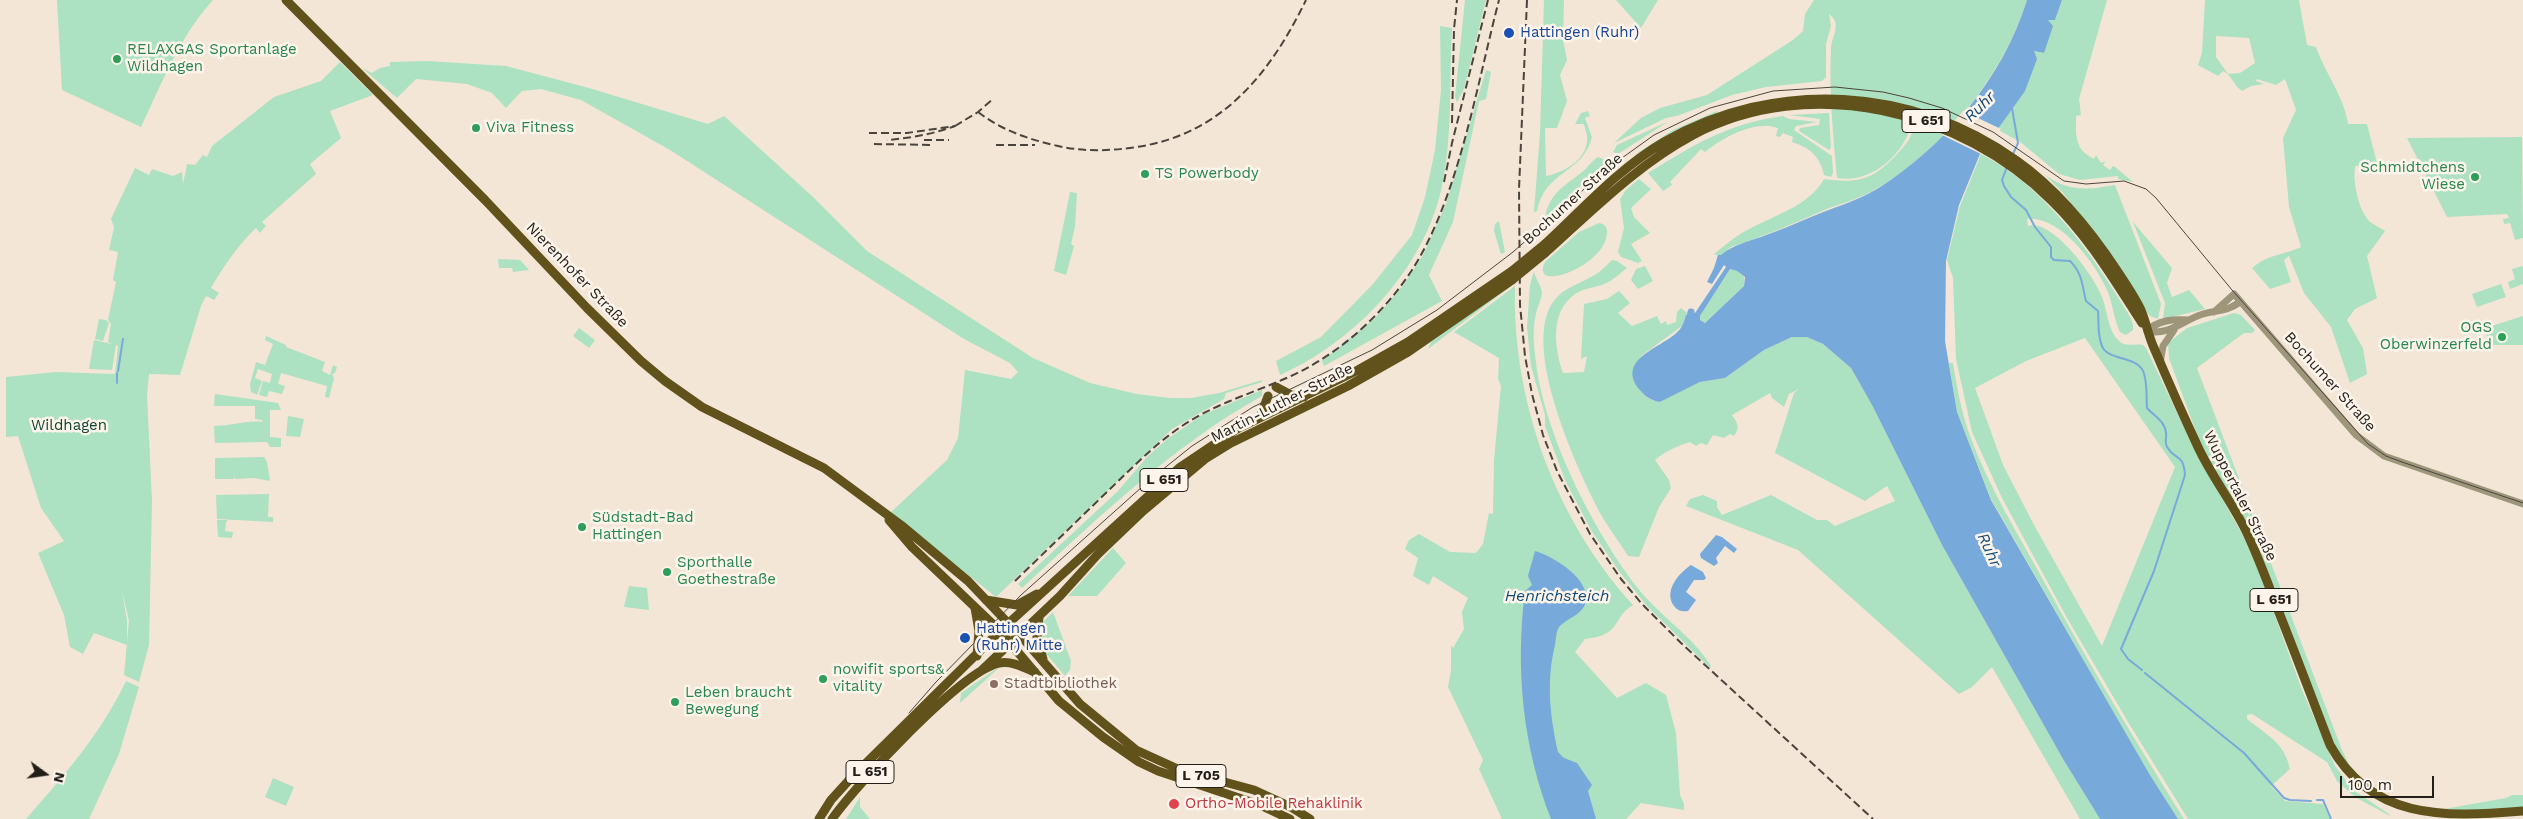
<!DOCTYPE html>
<meta charset="utf-8">
<style>
body{margin:0}
#map{position:relative;width:2523px;height:819px;overflow:hidden;background:#f4e6d6;font-family:"Work Sans",sans-serif}
canvas{display:block}
.north{position:absolute;left:20px;top:749px;width:50px;height:50px;-webkit-text-stroke:4px #fdf5eb;paint-order:stroke;rotate:104deg;font-size:14px;font-weight:700;line-height:20px;text-align:center;color:#231e18}
.north::after{content:'';display:block;margin:auto;width:18px;height:22px;background:#231e18;clip-path:polygon(50% 0,100% 100%,50% 72%,0 100%)}
.scale{position:absolute;left:2340px;top:776px;width:94px;height:22px;box-sizing:border-box;border:2px solid #231e18;border-top:0;padding-left:6px;font-size:15px;line-height:18px;white-space:nowrap;color:#231e18;-webkit-text-stroke:4px #fdf5eb;paint-order:stroke}
</style>
<div id="map">
<canvas width="2523" height="819"></canvas>
<div class="north">N</div>
<div class="scale">100 m</div>
</div>
<script>
const g = document.querySelector('canvas').getContext('2d');
g.lineJoin = 'round';
function fill(path, color) { g.fillStyle = color; g.fill(path, 'evenodd'); }
function stroke(path, color, width, dash) { g.strokeStyle = color; g.lineWidth = width; g.lineCap = dash ? 'butt' : 'round'; g.setLineDash(dash || []); g.stroke(path); }
function drawText(font, color, halo, rows, align = 'center') {
  g.font = font + ' "Work Sans",sans-serif'; g.lineWidth = 5; g.setLineDash([]); g.textBaseline = 'middle'; g.strokeStyle = halo; g.fillStyle = color; for (const [text, x, y, turn = 0] of rows) {
    g.save(); g.translate(x, y); g.rotate((+turn || 0) * Math.PI / 180); g.textAlign = isNaN(turn) ? turn : align; if (halo) g.strokeText(text, 0, 0); g.fillText(text, 0, 0); g.restore();
  }
}
const green = new Path2D(`
 M57 0H213C180 36 162 83 141 127L62 90Z
 M1465 0H1486L1464 89 1457 102 1455 97Z
 M1544 0H1564L1563 40 1567 60 1560 75 1567 101 1557 128H1545L1546 176C1563 173 1586 160 1587 141 1588 136 1585 129 1584 124H1575L1581 113 1588 111 1590 116 1585 118 1592 137C1583 174 1545 170 1537 211L1534 212 1540 133Z
 M1616 0H1658L1641 28Z
 M1814 0H2027C2005 73 1942 151 1876 189 1861 198 1843 203 1827 209 1795 223 1764 236 1731 247L1721 256 1714 254C1723 247 1732 239 1742 233 1770 216 1808 208 1824 179 1860 184 1874 179 1898 153 1906 144 1911 139 1914 126L1911 125C1903 156 1870 184 1837 178 1833 135 1829 92 1831 49 1831 37 1843 24 1829 14L1831 26 1826 44V77L1822 81 1766 87 1732 95 1677 116 1666 118 1614 143 1641 118 1660 108 1707 95 1793 40 1803 31 1805 14Z
 M2062 0H2107L2079 99 2081 115 2076 116C2076 136 2074 149 2094 159L2096 155 2101 163 2106 161 2103 165 2110 170 2113 166 2115 167 2133 182 2118 179V176L2080 180 2059 174 2019 141 1998 130 2034 51 2043 53 2047 20H2055Z
 M2205 0H2299L2307 45 2316 47C2325 73 2344 96 2348 124H2367L2377 163 2355 166C2353 181 2357 204 2366 217 2369 223 2379 227 2385 231L2367 256 2377 298 2355 309 2347 320 2363 348 2367 374 2350 383 2331 327 2304 293 2289 256 2284 260 2291 282 2270 289 2252 268C2270 253 2282 256 2301 247L2289 207 2283 138 2296 110 2285 79 2276 85 2257 79 2256 81 2264 84 2251 86 2242 91C2234 86 2231 74 2223 71L2218 76 2198 65 2202 53ZM2216 36 2249 38 2255 63 2240 73 2228 74 2216 57Z
 M1440 26 1452 28C1449 80 1453 134 1442 186 1425 268 1355 342 1280 375L1276 361 1321 337 1373 284 1412 235 1425 197 1435 150 1441 90Z
 M427 61 506 66 589 88 708 124 724 116 813 197 867 251 1033 358 1090 383 1137 394 1170 398H1191L1219 393 1262 380V382L1226 393 1224 399 1172 429 996 597 890 513 947 460 958 438 965 370 1011 379 1018 372 1010 363 964 339 670 150 581 100 541 89 522 91 506 108 492 93 467 84 416 79 397 98 362 68 372 73 380 68 390 66V62Z
 M340 62 373 95 330 111 341 138 310 164 316 174 262 222 266 226 260 233 256 228C238 245 223 267 211 288L219 293 214 300 206 296 201 306 180 375 149 374 147 395 152 501 149 645 139 682 124 675 129 621 122 591 127 621V645L94 633 83 654 70 647 64 615 38 553 64 541 41 508 18 436 6 437V377L56 372 115 374 118 346 116 345 112 370 89 369 94 340 112 344 108 342 111 324 108 320 116 282 113 280 118 252 109 250 114 227 111 219 135 168 149 175 152 169 173 176 182 172 183 184 187 164 195 165 203 155 207 157 212 146 274 97 321 81Z
 M1486 70 1491 72 1486 99 1479 101 1453 222 1429 275 1442 301 1324 366 1322 361 1376 317 1405 283 1423 255 1446 204Z
 M1717 111 1718 113 1675 132 1633 156 1673 130Z
 M1829 113 1831 147 1829 150 1799 131 1800 128 1819 125 1820 119 1789 115Z
 M1783 116 1789 119 1817 122 1796 126 1794 130 1832 156 1833 173 1831 177 1824 175C1820 156 1810 148 1792 142L1793 137 1783 133 1780 137 1776 136 1778 128C1755 120 1723 137 1705 152L1701 149 1670 182 1672 185 1663 191 1648 173C1696 144 1726 124 1783 116Z
 M1669 121 1618 154 1613 152 1617 145Z
 M2522 137 2523 238 2515 240 2510 223 2504 224 2503 219 2509 218 2507 214 2447 217 2407 138Z
 M1981 154C2040 184 2085 244 2119 299 2124 308 2135 320 2133 330L2126 335 2120 332C2114 320 2113 305 2108 292 2095 263 2061 216 2027 219L2028 226C2052 218 2095 277 2102 297 2107 309 2108 330 2118 340 2125 348 2133 343 2143 345L2146 348 2194 448 2251 550 2302 690 2335 766 2353 790 2389 814 2390 816 2355 797 2337 781 2327 762 2252 714 2247 715V719C2268 736 2284 742 2290 769L2271 786 2285 801 2323 804 2330 819H2188L2128 722 2067 618 2002 498 1972 432 1956 359 1953 278 1947 260 1960 206ZM2085 338 2175 467 2102 646 2034 525 2003 465 1975 388 2026 361Z
 M1598 157 1609 161 1545 218C1549 194 1563 187 1581 173 1587 169 1591 161 1598 157Z
 M2044 174C2067 192 2088 190 2115 185L2161 304 2158 319 2150 316 2144 309 2108 251 2063 193Z
 M1639 179 1651 189 1631 208 1634 217 1650 233 1631 244 1642 261 1638 263 1621 257 1618 252 1624 228 1620 199 1626 190Z
 M1070 192 1077 193 1075 227 1071 244 1074 246 1066 275 1054 271Z
 M1499 221 1505 252 1501 254 1494 231 1495 224Z
 M2133 222 2172 268 2167 283 2172 297 2189 290 2205 309 2163 319 2165 303Z
 M1599 223C1605 224 1608 228 1607 234 1604 267 1529 294 1545 262L1579 232Z
 M498 259 520 260 529 270 513 272 512 268H499Z
 M1612 260 1617 261 1627 268C1621 272 1615 279 1608 282 1598 288 1585 287 1575 294 1550 312 1554 347 1563 373L1584 372 1587 356 1581 359 1584 304 1607 299 1619 291 1630 303 1618 313 1632 326 1657 316 1661 324 1666 321 1667 325 1676 322 1677 312 1681 308 1687 313 1682 326 1641 356 1635 383C1643 394 1647 400 1660 402L1700 382 1725 378 1764 350 1792 337H1807L1823 344 1851 368 1872 405 1942 545 2063 759 2100 819H2080L1992 667 1972 687 1959 694 1798 550 1686 506 1690 499 1703 495 1717 501V507L1722 515 1771 495 1817 520H1827L1835 526 1895 501 1887 486 1865 501 1775 453 1794 393 1799 389 1789 394 1784 407 1772 398 1770 393 1732 415C1738 424 1740 427 1734 436L1730 434 1724 438 1713 435 1707 445 1701 443 1696 446 1690 442C1678 446 1665 451 1655 460L1669 480 1671 488 1659 507 1639 557 1628 556C1616 537 1601 518 1592 497 1571 454 1523 345 1553 302 1563 288 1577 285 1591 277 1599 273 1605 267 1612 260Z
 M1645 266 1653 281 1638 289 1631 280 1636 269Z
 M2523 266V284L2510 289 2508 282 2515 279 2512 269Z
 M1730 269 1737 271 1744 277V286L1705 323 1700 320V316Z
 M1534 271C1535 278 1541 285 1542 292 1542 299 1537 307 1536 314 1532 330 1534 346 1536 363 1545 435 1592 528 1636 586 1658 615 1693 636 1711 666L1710 668 1647 606 1619 571 1591 530 1565 480 1545 426V415L1531 366 1527 327 1530 285Z
 M2501 284 2506 297 2477 307 2472 294Z
 M1511 285V286L1428 349 1431 342Z
 M1515 286C1512 401 1555 519 1633 605 1611 618 1623 635 1585 639L1575 652 1617 698 1646 683 1666 695 1676 733 1680 795 1684 804V810L1641 803 1626 819H1502L1479 769 1483 760 1448 687 1451 670V645L1453 648 1464 629 1462 612 1468 598 1433 576 1429 585 1413 576 1418 558 1405 549 1409 540 1419 534 1450 552 1476 553 1483 544 1489 513 1493 514 1494 460 1501 386 1498 379 1499 358 1454 332Z
 M2234 313 2241 315 2255 330 2252 333H2244L2197 368 2342 750 2349 764 2375 794 2343 760 2331 737 2259 549 2199 440 2169 358 2168 343 2187 328Z
 M2523 316V345H2488L2485 328Z
 M99 319 106 320 109 323 103 341 95 339Z
 M579 328 595 340 589 348 573 336Z
 M266 336 286 345V347L325 362 322 371 330 375 333 365 337 367 335 373 332 374 334 378 329 398 325 397 327 386 281 373 278 384 285 386 282 394 269 391 267 397 259 395 263 381 270 383 272 374 258 369 255 378 262 381 257 395 251 392 250 384 256 362 265 365 273 344 265 340Z
 M1949 363H1953C1957 387 1961 410 1969 433 1988 486 2019 536 2046 585 2089 664 2136 742 2184 819H2178L2150 775 1991 499 1957 412Z
 M1262 390V396C1172 446 1097 519 1022 588L1018 584 1117 492 1148 456 1166 440 1202 415Z
 M215 394 278 403 281 410H270V437L281 438V447H270L267 442 215 443 214 426C231 426 247 420 263 422L262 420 255 419V406H214Z
 M288 416 304 419 300 437 286 436Z
 M264 457 267 462 270 481 254 478 235 479V475L234 479H215V458Z
 M269 494 268 517H273V522L217 519 216 495Z
 M217 520H228L226 522 225 531 233 532 232 538 218 537Z
 M1113 548 1126 563 1097 596H1068Z
 M629 586 647 588 649 610 624 607Z
 M1053 612 1071 661 1070 670 1065 676 1044 651 1040 625Z
 M1002 665 960 703 961 693Z
 M126 681 139 687 119 754 89 819H26C63 777 102 732 126 681Z
 M273 778 294 787 286 806 265 797Z
 M2512 795H2523V807L2480 811 2444 809 2506 798Z
 M860 797V807L870 819H846Z`);
const water = new Path2D(`
 M2027 0H2062L2055 20H2048L2053 26 2044 53 2034 51 2037 59 2025 91 1980 154 1959 205 1946 261 1945 341 1957 412 1991 500 2150 775 2178 819H2100L2063 759 1942 545 1872 405 1851 368 1823 344 1807 337H1792L1764 350 1725 378 1700 382 1660 402C1649 400 1645 396 1638 388 1615 355 1672 346 1682 326 1684 322 1685 318 1686 315L1695 313 1726 267 1724 265 1712 284 1707 282 1714 268 1718 255H1721C1733 245 1746 242 1761 237 1778 231 1794 224 1811 217 1832 208 1857 201 1877 189 1945 146 2003 78 2027 0ZM1730 269 1737 271 1745 277 1744 286 1705 323 1700 320V316Z
 M1716 535 1722 537 1737 549 1734 553 1725 546 1716 558 1718 563 1714 566 1701 558 1700 554Z
 M1535 551C1552 556 1586 576 1586 597 1587 614 1568 617 1559 627 1556 631 1556 640 1555 645 1546 681 1550 717 1558 752L1564 758 1577 763 1592 785 1588 791 1596 819H1551C1523 747 1515 670 1525 591L1532 585 1528 576Z
 M1691 565 1703 572 1706 578 1704 580H1694L1686 592 1696 600 1688 611C1682 612 1678 611 1674 606 1663 591 1679 573 1691 565Z`);
const pier = new Path2D(`
 M1963 111 2001 129 1983 155 1942 135Z`);
const stream = new Path2D(`
 M2012 108 2018 143 2013 154
 M2007 167 2002 180 2004 186 2011 197 2026 210 2035 227 2051 247V257L2054 260 2070 261C2083 274 2082 286 2086 301L2098 311C2099 322 2097 335 2102 346 2107 360 2133 356 2142 369 2148 379 2146 397 2147 408 2154 416 2165 421 2166 433 2167 438 2164 441 2167 447 2176 462 2183 452 2185 475L2154 571 2121 649 2128 659 2142 670
 M118 371 123 339
 M117 373V383
 M2145 673 2244 753 2284 798 2290 800 2311 801
 M2317 800H2323L2331 819`);
const canal = new Path2D(`
 M1689 324 1691 312`);
const minor = new Path2D(`
 M2214 312 2234 294 2356 435 2384 456 2523 504
 M2147 331C2170 336 2183 320 2203 314 2220 309 2224 313 2240 302
 M2147 331C2158 320 2173 319 2188 320
 M2160 363 2163 346 2174 330`);
const major = new Path2D(`
 M286 0 485 200 587 308 641 361 665 381 702 407 824 468 901 525 968 581 1027 643 1080 704 1136 750 1180 770 1254 790 1291 807 1310 819
 M1545 244C1584 208 1618 169 1664 142 1775 78 1914 86 2017 161 2058 190 2091 231 2118 272 2126 284 2134 296 2140 308 2146 321 2148 335 2154 348 2168 381 2183 415 2198 447 2212 477 2232 502 2246 531 2259 558 2269 587 2280 615 2297 658 2313 701 2330 745 2371 819 2441 818 2523 811
 M1545 253C1592 211 1637 165 1693 135 1810 73 1961 110 2052 201 2089 237 2114 280 2142 323
 M1276 387 1291 395 1304 397
 M1260 418 1268 396
 M889 520 912 547 1000 631 1059 701 1103 737 1139 762 1158 771 1260 805 1290 819
 M986 600 1017 605 1037 594
 M975 608 979 631 977 656
 M1039 617 1037 637 1043 659
 M982 670 1060 596 1098 554 1143 511 1205 459 1231 443 1348 386 1408 352 1512 280 1509 274
 M819 819 831 800 851 778 1000 631 1179 468 1237 429 1358 370 1408 342 1512 271
 M832 819C856 785 961 671 999 663 1013 661 1023 667 1035 672`);
const tram = new Path2D(`
 M909 713 936 682 1021 595 1152 478 1192 446 1253 407 1372 350 1437 310 1513 252 1608 168 1654 135 1710 108 1773 91 1835 87 1883 92 1909 98 1942 108 1993 132 2064 181 2086 184 2124 181 2146 189 2156 198 2232 290 2368 444 2386 456 2402 462 2523 503`);
const rail = new Path2D(`
 M1527 0 1519 189 1520 305 1525 356 1532 394 1543 435 1557 471 1590 534 1621 579 1642 604 1681 643 1873 819
 M978 112C1003 131 1028 139 1058 146 1085 152 1109 151 1137 147 1222 134 1270 74 1306 0
 M1452 123 1454 29 1457 0
 M955 126 978 112 993 99
 M869 133H907L955 126C933 134 911 138 887 140
 M924 140H949
 M874 144 932 145
 M996 145H1035
 M1444 182 1452 143 1488 0
 M1015 581C1047 550 1078 520 1110 489 1133 467 1155 444 1182 426 1216 403 1254 393 1291 376 1339 354 1381 316 1410 273 1458 201 1477 84 1499 0`);
const majorBridge = new Path2D(`
 M1512 271 1545 244
 M1512 280 1545 253`);
const markers = [
 [1509,33,6,"#1a4fb4"],
 [117,59,5,"#2e9e5b"],
 [476,128,5,"#2e9e5b"],
 [1145,174,5,"#2e9e5b"],
 [2475,177,5,"#2e9e5b"],
 [2502,337,5,"#2e9e5b"],
 [582,527,5,"#2e9e5b"],
 [667,572,5,"#2e9e5b"],
 [965,638,6,"#1a4fb4"],
 [823,679,5,"#2e9e5b"],
 [994,684,5,"#8d6e63"],
 [675,702,5,"#2e9e5b"],
 [1174,804,6,"#e0444e"]
];
const shields = [
 [1926,121,48],
 [1164,480,48],
 [2274,600,48],
 [870,772,48],
 [1201,776,50]
];
const shieldNames = [
 ["L 651",1926,121],
 ["L 651",1164,480],
 ["L 651",2274,600],
 ["L 651",870,772],
 ["L 705",1201,776]
];
const transitNames = [
 ["Hattingen (Ruhr)",1520,33],
 ["Hattingen",976,629],
 ["(Ruhr) Mitte",976,646]
];
const leisureNames = [
 ["RELAXGAS Sportanlage",127,50],
 ["Wildhagen",127,67],
 ["Viva Fitness",486,128],
 ["Schmidtchens",2465,168,"right"],
 ["Wiese",2465,185,"right"],
 ["TS Powerbody",1155,174],
 ["OGS",2492,328,"right"],
 ["Oberwinzerfeld",2492,345,"right"],
 ["Südstadt-Bad",592,518],
 ["Hattingen",592,535],
 ["Sporthalle",677,563],
 ["Goethestraße",677,580],
 ["nowifit sports&",833,670],
 ["vitality",833,687],
 ["Leben braucht",685,693],
 ["Bewegung",685,710]
];
const streetNames = [
 ["Bochumer Straße",1573,199,-42],
 ["Nierenhofer Straße",577,275,46],
 ["Bochumer Straße",2330,382,48],
 ["Martin-Luther-Straße",1282,403,-27],
 ["Wuppertaler Straße",2240,496,63]
];
const parkNames = [
 ["Wildhagen",69,426]
];
const educationNames = [
 ["Stadtbibliothek",1004,684]
];
const healthNames = [
 ["Ortho-Mobile Rehaklinik",1185,804]
];
const waterNames = [
 ["Ruhr",1980,107,-45],
 ["Ruhr",1989,550,65],
 ["Henrichsteich",1557,596]
];
fill(green, '#ace1c2');
fill(water, '#77aada');
fill(pier, '#f4e6d6');
stroke(stream, '#77aada', 2);
stroke(canal, '#77aada', 7);
stroke(minor, '#9e967b', 7);
stroke(major, '#61521b', 9);
stroke(tram, '#4b443c', 1);
stroke(rail, '#4b443c', 2, [8, 4]);
stroke(majorBridge, '#61521b', 9);
for (const [x, y, r, color] of markers) { const dot = new Path2D(); dot.arc(x, y, r, 0, 2 * Math.PI); g.fillStyle = color; g.fill(dot); stroke(dot, '#fdf5eb', 2); }
for (const [x, y, w] of shields) { const box = new Path2D(); box.roundRect(x - w / 2, y - 11.5, w, 23, 4); g.fillStyle = '#fdf5eb'; g.fill(box); stroke(box, '#231e18', 1); }
drawText('bold 14px', '#231e18', null, shieldNames);
drawText('15px', '#164399', '#fdf5eb', transitNames, 'left');
drawText('15px', '#27864d', '#fdf5eb', leisureNames, 'left');
drawText('15px', '#231e18', '#fdf5eb', streetNames);
drawText('15px', '#0f462d', '#fdf5eb', parkNames);
drawText('15px', '#785e54', '#fdf5eb', educationNames, 'left');
drawText('15px', '#be3a42', '#fdf5eb', healthNames, 'left');
drawText('italic 16px', '#104977', '#fdf5eb', waterNames);
</script>
